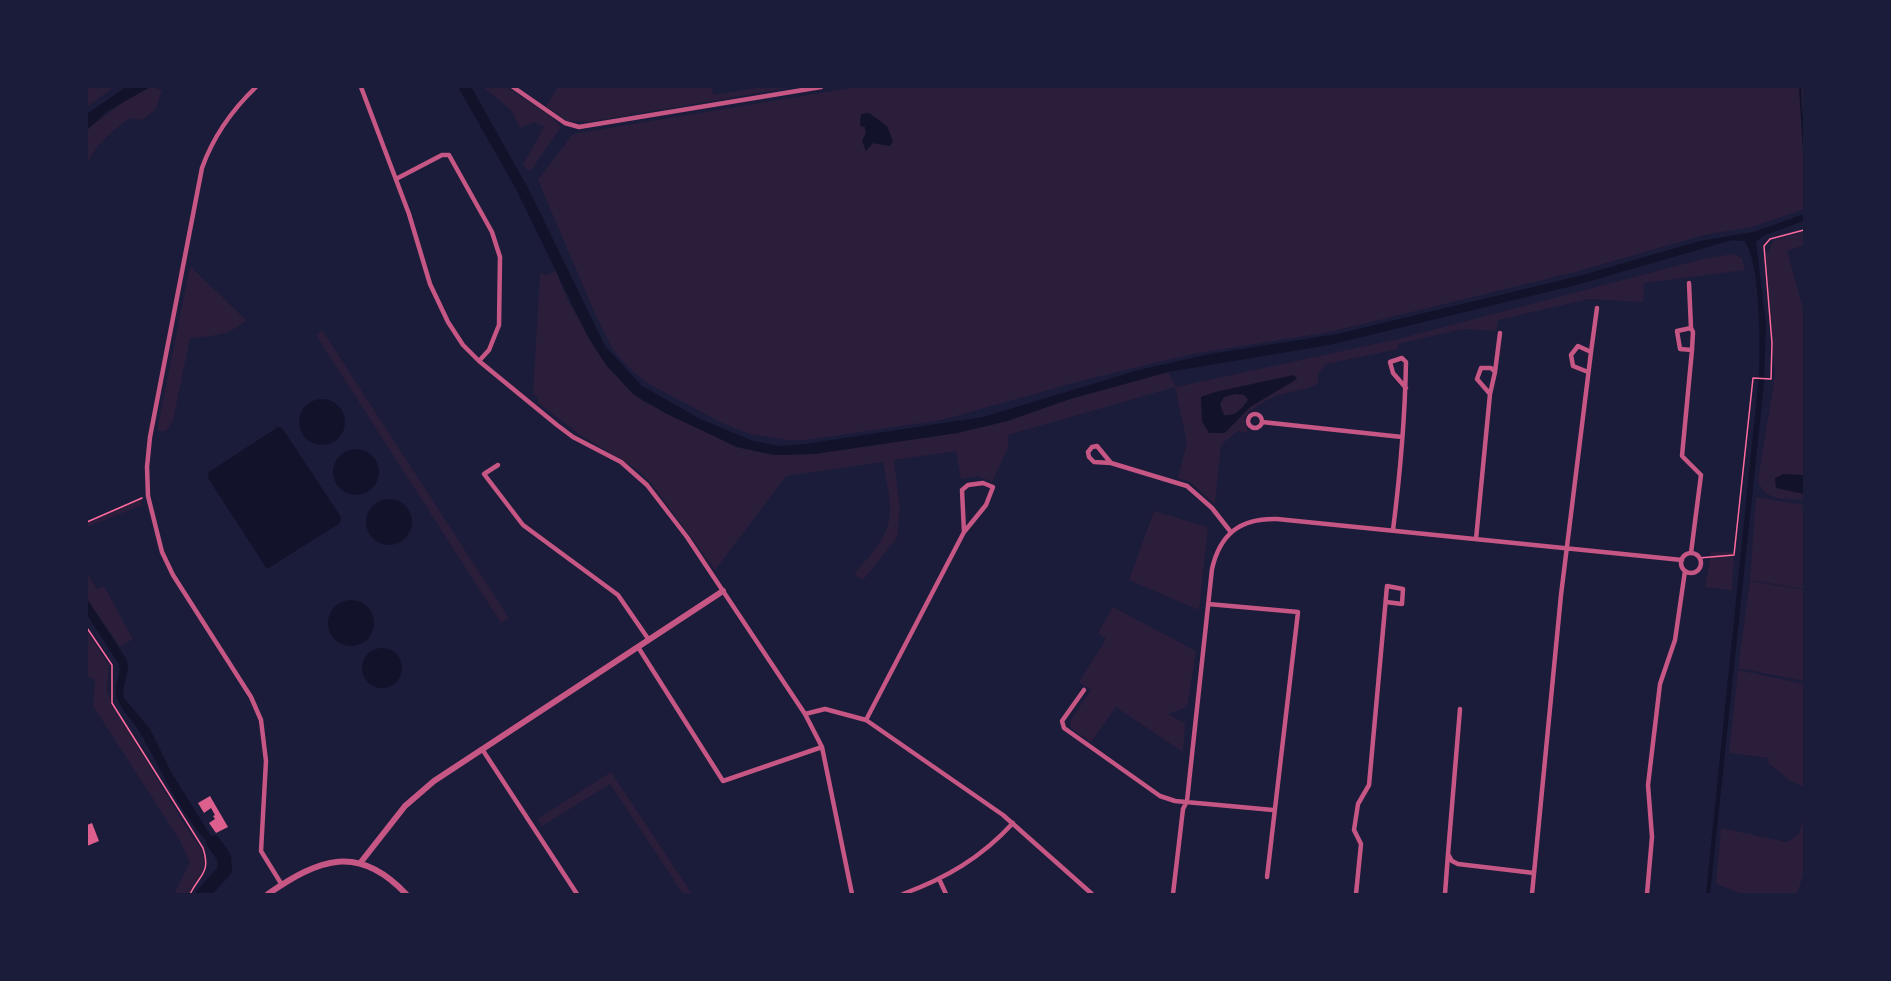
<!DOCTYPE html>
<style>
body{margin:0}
#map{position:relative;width:1891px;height:981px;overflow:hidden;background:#1b1b3a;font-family:Signika,sans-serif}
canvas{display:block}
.frame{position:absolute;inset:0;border:88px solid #1b1b3a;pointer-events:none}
</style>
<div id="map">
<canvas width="1891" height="981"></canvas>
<div class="frame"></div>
</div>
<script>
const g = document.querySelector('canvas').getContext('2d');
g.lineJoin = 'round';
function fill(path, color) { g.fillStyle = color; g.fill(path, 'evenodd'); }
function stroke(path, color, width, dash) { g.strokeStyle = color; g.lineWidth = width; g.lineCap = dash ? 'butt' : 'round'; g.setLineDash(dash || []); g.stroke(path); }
const green = new Path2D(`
 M87 87H114L87 107Z
 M152 87 162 90 156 109 142 120 130 118C111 132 97 143 87 164V130L89 128 128 98Z
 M483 87H506L550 115 561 127 530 172 523 165 544 127 534 122 520 128 511 110Z
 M558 87H711L714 95 762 87H794L589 122 568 121 546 106Z
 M856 87H1804V209L1752 227 1704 235 1575 272 1330 332 1193 354 1084 380 942 420 806 440H786L750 434 724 424 649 384 632 371 613 350 596 316 538 180 573 134ZM887 126 890 146 873 143 867 150 865 127Z
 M1804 232V245L1787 251 1804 312V500C1785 499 1763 501 1758 480L1775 375 1766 256 1774 240Z
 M1733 254 1742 258 1745 270 1644 283 1643 302 1589 299 1498 320 1496 331 1462 329 1398 344V349L1327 364 1318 373V383C1309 390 1296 390 1286 393 1273 396 1252 407 1244 418L1248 433 1238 431 1221 445 1215 504 1190 482 1178 478 1187 443 1175 387 1008 435V448L992 482 978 476 961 479 956 451 894 460 900 508 897 538 863 580 854 574C895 528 895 522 883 462L786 476 715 570 650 482 638 470 579 434 538 403 539 398 533 394 540 273 547 275 557 270C561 302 618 382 644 402L737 447 774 455 814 454 957 433 1007 421 1070 399 1168 372 1176 387 1398 339 1703 259Z
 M190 266 246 320C230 336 211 336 190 338L173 421 166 431H157Z
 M322 330 509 618 501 623 316 335Z
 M1756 497 1804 505V589L1750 580Z
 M140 499 142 505 87 527V521Z
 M1154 511 1208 527 1199 610 1129 580Z
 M1711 552H1734L1732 590 1705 587Z
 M87 573 97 589 104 586 133 639 120 647 87 599Z
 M1750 581 1804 590V681L1738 668Z
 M1113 607 1196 651 1187 707 1168 714 1185 723 1183 752 1116 707 1091 742 1071 728 1070 721 1091 690 1079 682 1106 639 1098 633Z
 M87 631 109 665 107 691 111 702 186 827 201 848 205 861 202 872 188 894H174L190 862 179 839 93 706 95 680 87 676Z
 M1738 670 1804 684V787L1789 780 1768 763 1769 758 1729 753Z
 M611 772 692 894H683L610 784 542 826 537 819Z
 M1804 815V872L1797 894H1742L1716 884 1721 828 1787 842 1799 834Z`);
const water = new Path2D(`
 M126 87H150L106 112 87 130V114Z
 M458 87H471L473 90 529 190 605 346 642 386 700 419 753 441 780 446 805 444 983 417 1139 370 1210 354 1337 334 1579 276 1700 241 1754 232 1804 214V221L1765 235 1756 242 1766 324 1764 384 1710 894H1706L1759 375C1760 348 1761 260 1744 241L1732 240 1580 284 1329 345 1168 372 1070 399 1007 421 957 433 814 454 774 455 737 447 665 413 633 394 606 365 588 337 515 187Z
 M869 113 887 126 893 141 890 146 873 143 866 151 862 141 866 133 865 127 860 126 861 114Z
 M1294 375 1297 379 1250 407 1225 433H1209L1202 421 1201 397 1215 392ZM1235 394 1244 395 1248 400C1241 409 1237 416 1224 415L1220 404 1224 397Z
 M299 422a23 23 0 1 1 46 0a23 23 0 1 1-46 0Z
 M278 427 282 428 341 517 340 523 267 569 208 478 209 472Z
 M333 472a23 23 0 1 1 46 0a23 23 0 1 1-46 0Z
 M1783 474 1804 475V494L1776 488 1775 478Z
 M366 522a23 23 0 1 1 46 0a23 23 0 1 1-46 0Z
 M87 599 127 660 128 669 123 691 124 698 150 729 171 772 224 857C184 826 164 773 139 731 132 720 122 711 118 700 112 685 122 675 119 664L87 615Z
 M328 623a23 23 0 1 1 46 0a23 23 0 1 1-46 0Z
 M362 668a20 20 0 1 1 40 0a20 20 0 1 1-40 0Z`);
const stream = new Path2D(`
 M1800 87 1804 152`);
const river = new Path2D(`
 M203 894 225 870 224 857 213 842`);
const building = new Path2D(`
 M210 796 228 827 216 833 209 823 215 819 213 816 215 815 211 808 204 813 198 803Z
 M92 823 99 841 87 846V825Z`);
const path = new Path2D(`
 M87 522 142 498
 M1699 558 1734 555 1753 378 1771 379 1772 343 1764 246 1770 239 1804 230
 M87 628 112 665V703L203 848C211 873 200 874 190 894`);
const minor = new Path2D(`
 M256 87C232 110 213 137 202 168L150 437 147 467 148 496 162 552 173 575 251 697 261 720 266 761 261 851 282 885
 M361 87 409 214 430 284 448 322 463 345 479 361 557 425 573 437 621 462 647 485 687 537 805 714 822 747 852 894
 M513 87 565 123 579 127 821 87
 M396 179 442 155H449L492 232 500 257 499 325 489 350 479 361
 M1689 283 1691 328
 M1591 352 1597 308
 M1495 372 1500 333
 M1248 421a7 7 0 1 1 14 0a7 7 0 1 1-14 0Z
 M1262 422 1402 437
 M1111 463 1094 462 1089 457 1088 452 1092 447 1097 446 1111 463 1187 486 1212 508 1230 531
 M498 465 484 474 523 525 618 595 649 640
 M1393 530C1400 475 1405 418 1406 362L1402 358 1390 362 1393 373 1406 388
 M1476 539 1490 394 1495 372 1491 368H1481L1477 379 1490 394
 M1691 553 1701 475 1682 456 1692 350 1680 349 1677 331 1691 328 1693 332 1692 350
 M1681 563a10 10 0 1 1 20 0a10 10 0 1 1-20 0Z
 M1208 604 1298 612 1267 877
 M638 647 723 781 822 747
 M1084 690 1062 721 1064 728 1160 796 1175 801 1273 810
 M1460 709 1448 854 1452 861 1458 864 1534 873
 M805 714 825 709 866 720 1003 815 1092 894
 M866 720 964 532 962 490 968 485 983 483 993 487 986 505 964 532
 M482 749 577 894
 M940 881 946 894
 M903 894C946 878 981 858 1013 823
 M1173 894 1183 809 1187 801 1212 569C1220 534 1240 518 1277 519L1682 560
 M1356 894 1361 844 1354 830 1358 804 1369 785 1387 586 1403 589 1402 604 1386 602
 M1445 894 1448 854
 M1532 894 1561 595 1591 352 1578 346 1571 355 1573 366 1588 372
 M1647 894 1652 837 1648 785 1660 684 1675 640 1685 571`);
const tertiary = new Path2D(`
 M361 862 405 806 434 781 723 591
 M268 894C319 859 358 843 406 894`);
fill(green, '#2a1e3b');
fill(water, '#12122b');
stroke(stream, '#12122b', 2);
stroke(river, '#12122b', 14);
fill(building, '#dd5f8e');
stroke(path, '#ff6b9d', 1.5);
stroke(minor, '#c65784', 4.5);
stroke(tertiary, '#c65784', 6);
</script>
